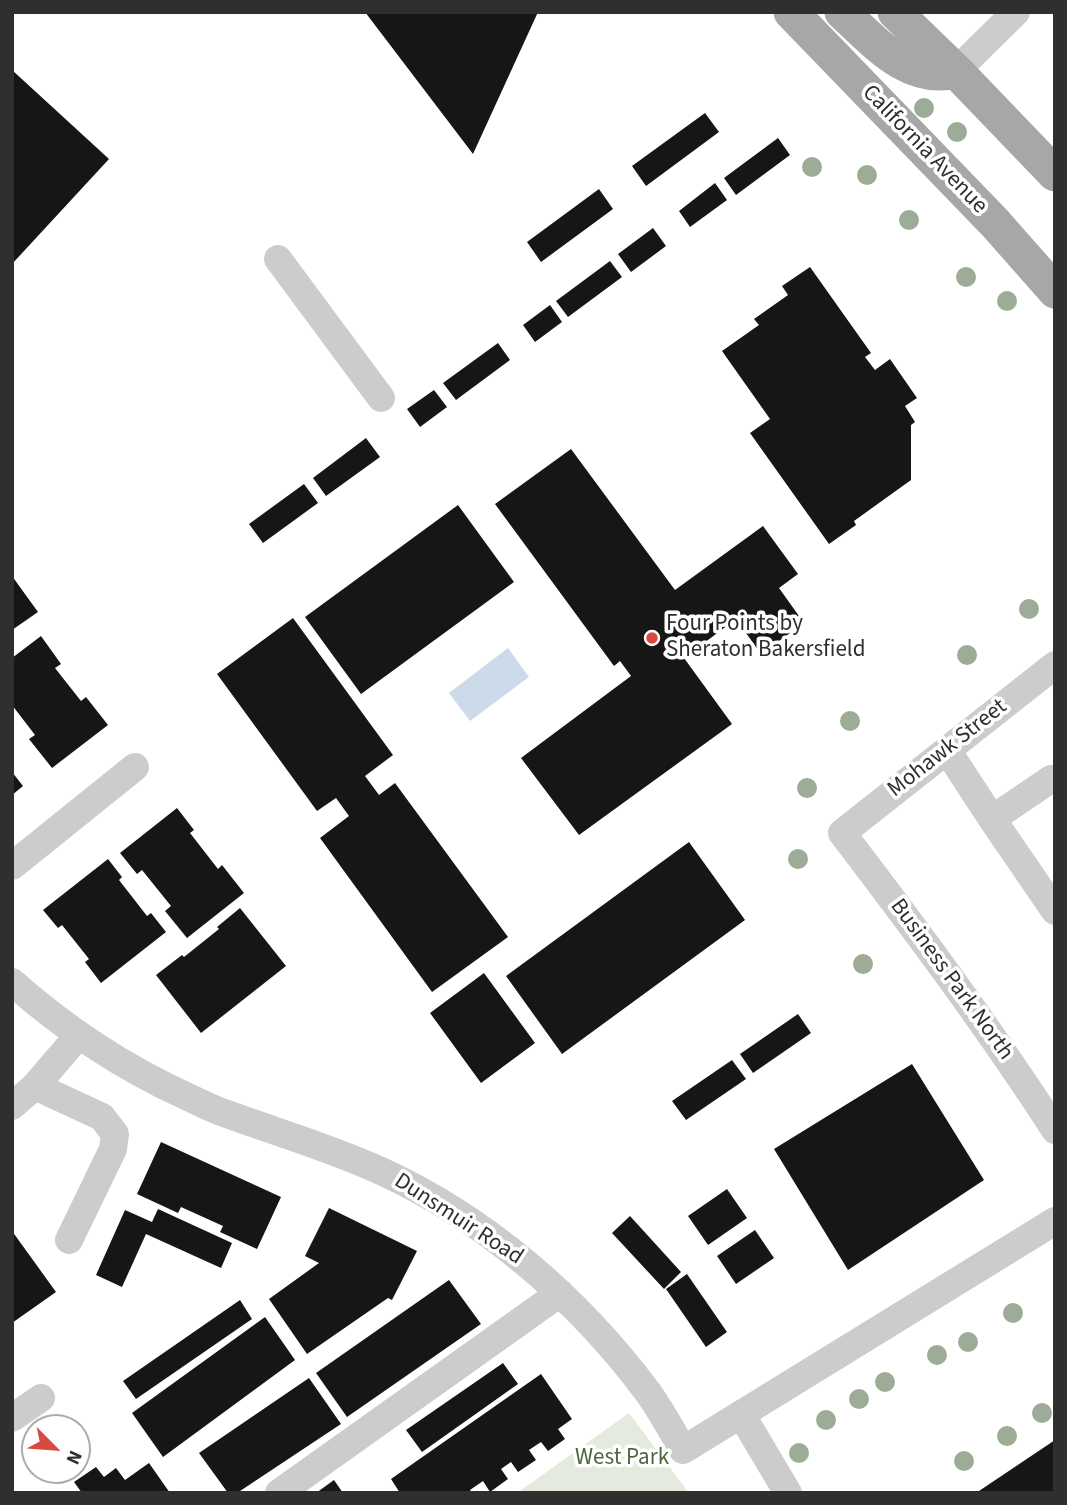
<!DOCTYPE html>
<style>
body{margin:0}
#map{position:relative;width:1067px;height:1505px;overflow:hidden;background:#fff;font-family:"Source Sans 3",sans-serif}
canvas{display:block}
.frame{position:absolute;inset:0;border:14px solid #2f2f2f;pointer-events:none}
.north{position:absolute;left:21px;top:1414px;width:70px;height:70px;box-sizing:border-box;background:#fff;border:2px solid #acacac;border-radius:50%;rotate:115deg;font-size:19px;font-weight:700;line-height:28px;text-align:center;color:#2f2f2f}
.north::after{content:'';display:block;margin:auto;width:24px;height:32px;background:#d9493f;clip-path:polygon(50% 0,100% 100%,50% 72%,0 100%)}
</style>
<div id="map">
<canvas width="1067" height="1505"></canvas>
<div class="frame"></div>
<div class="north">N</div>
</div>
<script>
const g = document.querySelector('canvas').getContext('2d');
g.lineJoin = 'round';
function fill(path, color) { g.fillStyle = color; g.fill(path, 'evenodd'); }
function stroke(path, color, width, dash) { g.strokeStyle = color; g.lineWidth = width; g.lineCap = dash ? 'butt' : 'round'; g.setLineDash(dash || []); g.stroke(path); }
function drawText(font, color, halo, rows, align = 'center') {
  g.font = font + ' "Source Sans 3",sans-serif'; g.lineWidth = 7; g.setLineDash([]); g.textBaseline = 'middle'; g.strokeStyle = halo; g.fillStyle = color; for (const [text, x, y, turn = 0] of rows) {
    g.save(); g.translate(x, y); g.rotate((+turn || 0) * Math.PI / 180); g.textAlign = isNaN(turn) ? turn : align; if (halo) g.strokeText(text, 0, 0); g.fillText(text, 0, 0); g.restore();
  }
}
const green = new Path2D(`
 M629 1413 689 1493H517Z`);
const water = new Path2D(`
 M508 648 529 677 470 721 449 693Z`);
const building = new Path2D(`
 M365 12H538L473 154Z
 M12 70 109 159 12 264Z
 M705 113 719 132 646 186 632 166Z
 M778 138 790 155 736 195 724 178Z
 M715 183 727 200 690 227 679 211Z
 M599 189 613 209 541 262 527 242Z
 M653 228 666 246 631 272 618 254Z
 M610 261 622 277 568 317 556 301Z
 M810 267 871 353 865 357 875 370 890 359 917 398 905 406 915 422 911 425V480L854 521 856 525 829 544 750 433 770 419 722 351 759 325 754 319 788 295 782 286Z
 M550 305 562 322 535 342 523 325Z
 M498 343 510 360 456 400 443 383Z
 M434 390 447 407 420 427 407 409Z
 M366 438 380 457 326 496 313 478Z
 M571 449 675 590 763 526 798 574 779 588 804 623 761 654 736 619 684 658 732 724 579 835 521 758 631 676 620 661 614 666 495 504Z
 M304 484 318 503 263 543 249 524Z
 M458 505 514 582 361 694 305 617Z
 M12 576 38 612 12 630Z
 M293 618 393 755 365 776 379 795 395 783 508 937 432 992 320 838 349 816 336 798 317 811 217 674Z
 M41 636 61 664 55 668 81 701 86 697 108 725 52 768 29 739 35 735 12 705V658Z
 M12 772 23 786 12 795Z
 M177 808 194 830 190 833 218 869 222 865 244 893 187 938 165 911 171 906 142 870 137 874 120 853Z
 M689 842 745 920 562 1054 506 976Z
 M108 859 122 877 119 880 147 916 151 913 166 932 101 983 85 962 89 959 62 925 58 928 43 910Z
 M240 908 286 966 201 1033 156 975 182 955 184 957 219 929 217 927Z
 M484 973 535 1043 481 1083 430 1013Z
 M798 1014 811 1033 753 1073 740 1054Z
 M732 1060 746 1079 686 1120 672 1101Z
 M912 1064 984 1180 848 1270 774 1149Z
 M161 1142 281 1197 257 1249 220 1232 223 1226 181 1207 178 1213 137 1194Z
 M727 1189 747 1218 708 1245 688 1216Z
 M329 1208 417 1251 392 1300 388 1298 307 1354 269 1299 319 1263 305 1256Z
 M158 1209 232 1243 221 1268 146 1234 122 1287 96 1275 125 1210 152 1222Z
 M630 1216 681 1272 664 1289 612 1233Z
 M755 1230 774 1258 736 1284 717 1256Z
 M12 1231 56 1292 12 1323Z
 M687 1274 727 1332 706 1347 666 1289Z
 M449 1280 481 1324 347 1417 316 1373Z
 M240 1300 252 1319 136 1399 123 1381Z
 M265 1317 295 1360 163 1457 132 1413Z
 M503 1363 518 1384 422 1452 406 1430Z
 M541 1374 572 1419 558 1429 565 1439 548 1451 541 1442 529 1450 536 1460 518 1472 511 1462 501 1469 508 1479 490 1492 483 1481 470 1490 472 1493H400L391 1479Z
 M309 1378 341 1424 237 1493H228L199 1453Z
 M1055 1440V1493H976Z
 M149 1463 170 1493H82L74 1482 96 1467 104 1477 116 1468 125 1480Z
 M334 1480 343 1493H316Z`);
const minor = new Path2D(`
 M956 71 1016 12
 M278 259 381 398
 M1055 665 842 833C916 930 989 1028 1055 1130
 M947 750 992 819 1051 779H1055
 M992 819 1055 911
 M12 866 135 767
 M12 982C65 1029 124 1068 188 1097 201 1103 214 1110 227 1114 279 1133 331 1148 381 1171 486 1219 578 1299 647 1391 661 1410 672 1431 683 1450L1055 1221
 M35 1086 102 1117 115 1134 113 1149 69 1240
 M12 1106 35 1086 79 1035
 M741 1414 788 1493
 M12 1418 41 1398
 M279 1493 560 1293`);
const major = new Path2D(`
 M791 12 995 223 1055 291
 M842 12C875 42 908 83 956 71
 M895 12 956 71 1055 174`);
const trees = [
 [924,108],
 [957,132],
 [812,167],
 [867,175],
 [909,220],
 [966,277],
 [1007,301],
 [1029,609],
 [967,655],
 [850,721],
 [807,788],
 [798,859],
 [863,964],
 [1013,1313],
 [968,1342],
 [937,1355],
 [885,1382],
 [859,1399],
 [1042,1413],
 [826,1420],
 [1007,1436],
 [799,1453],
 [964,1461]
];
const markers = [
 [652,638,7,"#d9493f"]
];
const streetNames = [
 ["California Avenue",924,150,46],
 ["Mohawk Street",948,749,-38],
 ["Business Park North",951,980,54],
 ["Dunsmuir Road",458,1220,33]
];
const poiNames = [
 ["Four Points by",666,625],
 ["Sheraton Bakersfield",666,651]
];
const parkNames = [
 ["West Park",622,1459]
];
fill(green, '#e4ebde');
fill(water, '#ccdaea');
fill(building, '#161616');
stroke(minor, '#ccc', 28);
stroke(major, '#a7a7a7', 35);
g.fillStyle = '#9dac96';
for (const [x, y] of trees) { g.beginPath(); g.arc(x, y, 10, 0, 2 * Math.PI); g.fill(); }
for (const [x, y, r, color] of markers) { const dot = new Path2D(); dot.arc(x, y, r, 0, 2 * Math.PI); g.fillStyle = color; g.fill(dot); stroke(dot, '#fff', 2.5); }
drawText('23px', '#2f2f2f', '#fff', streetNames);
drawText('23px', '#2f2f2f', '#fff', poiNames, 'left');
drawText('23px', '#4d6840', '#fff', parkNames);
</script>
